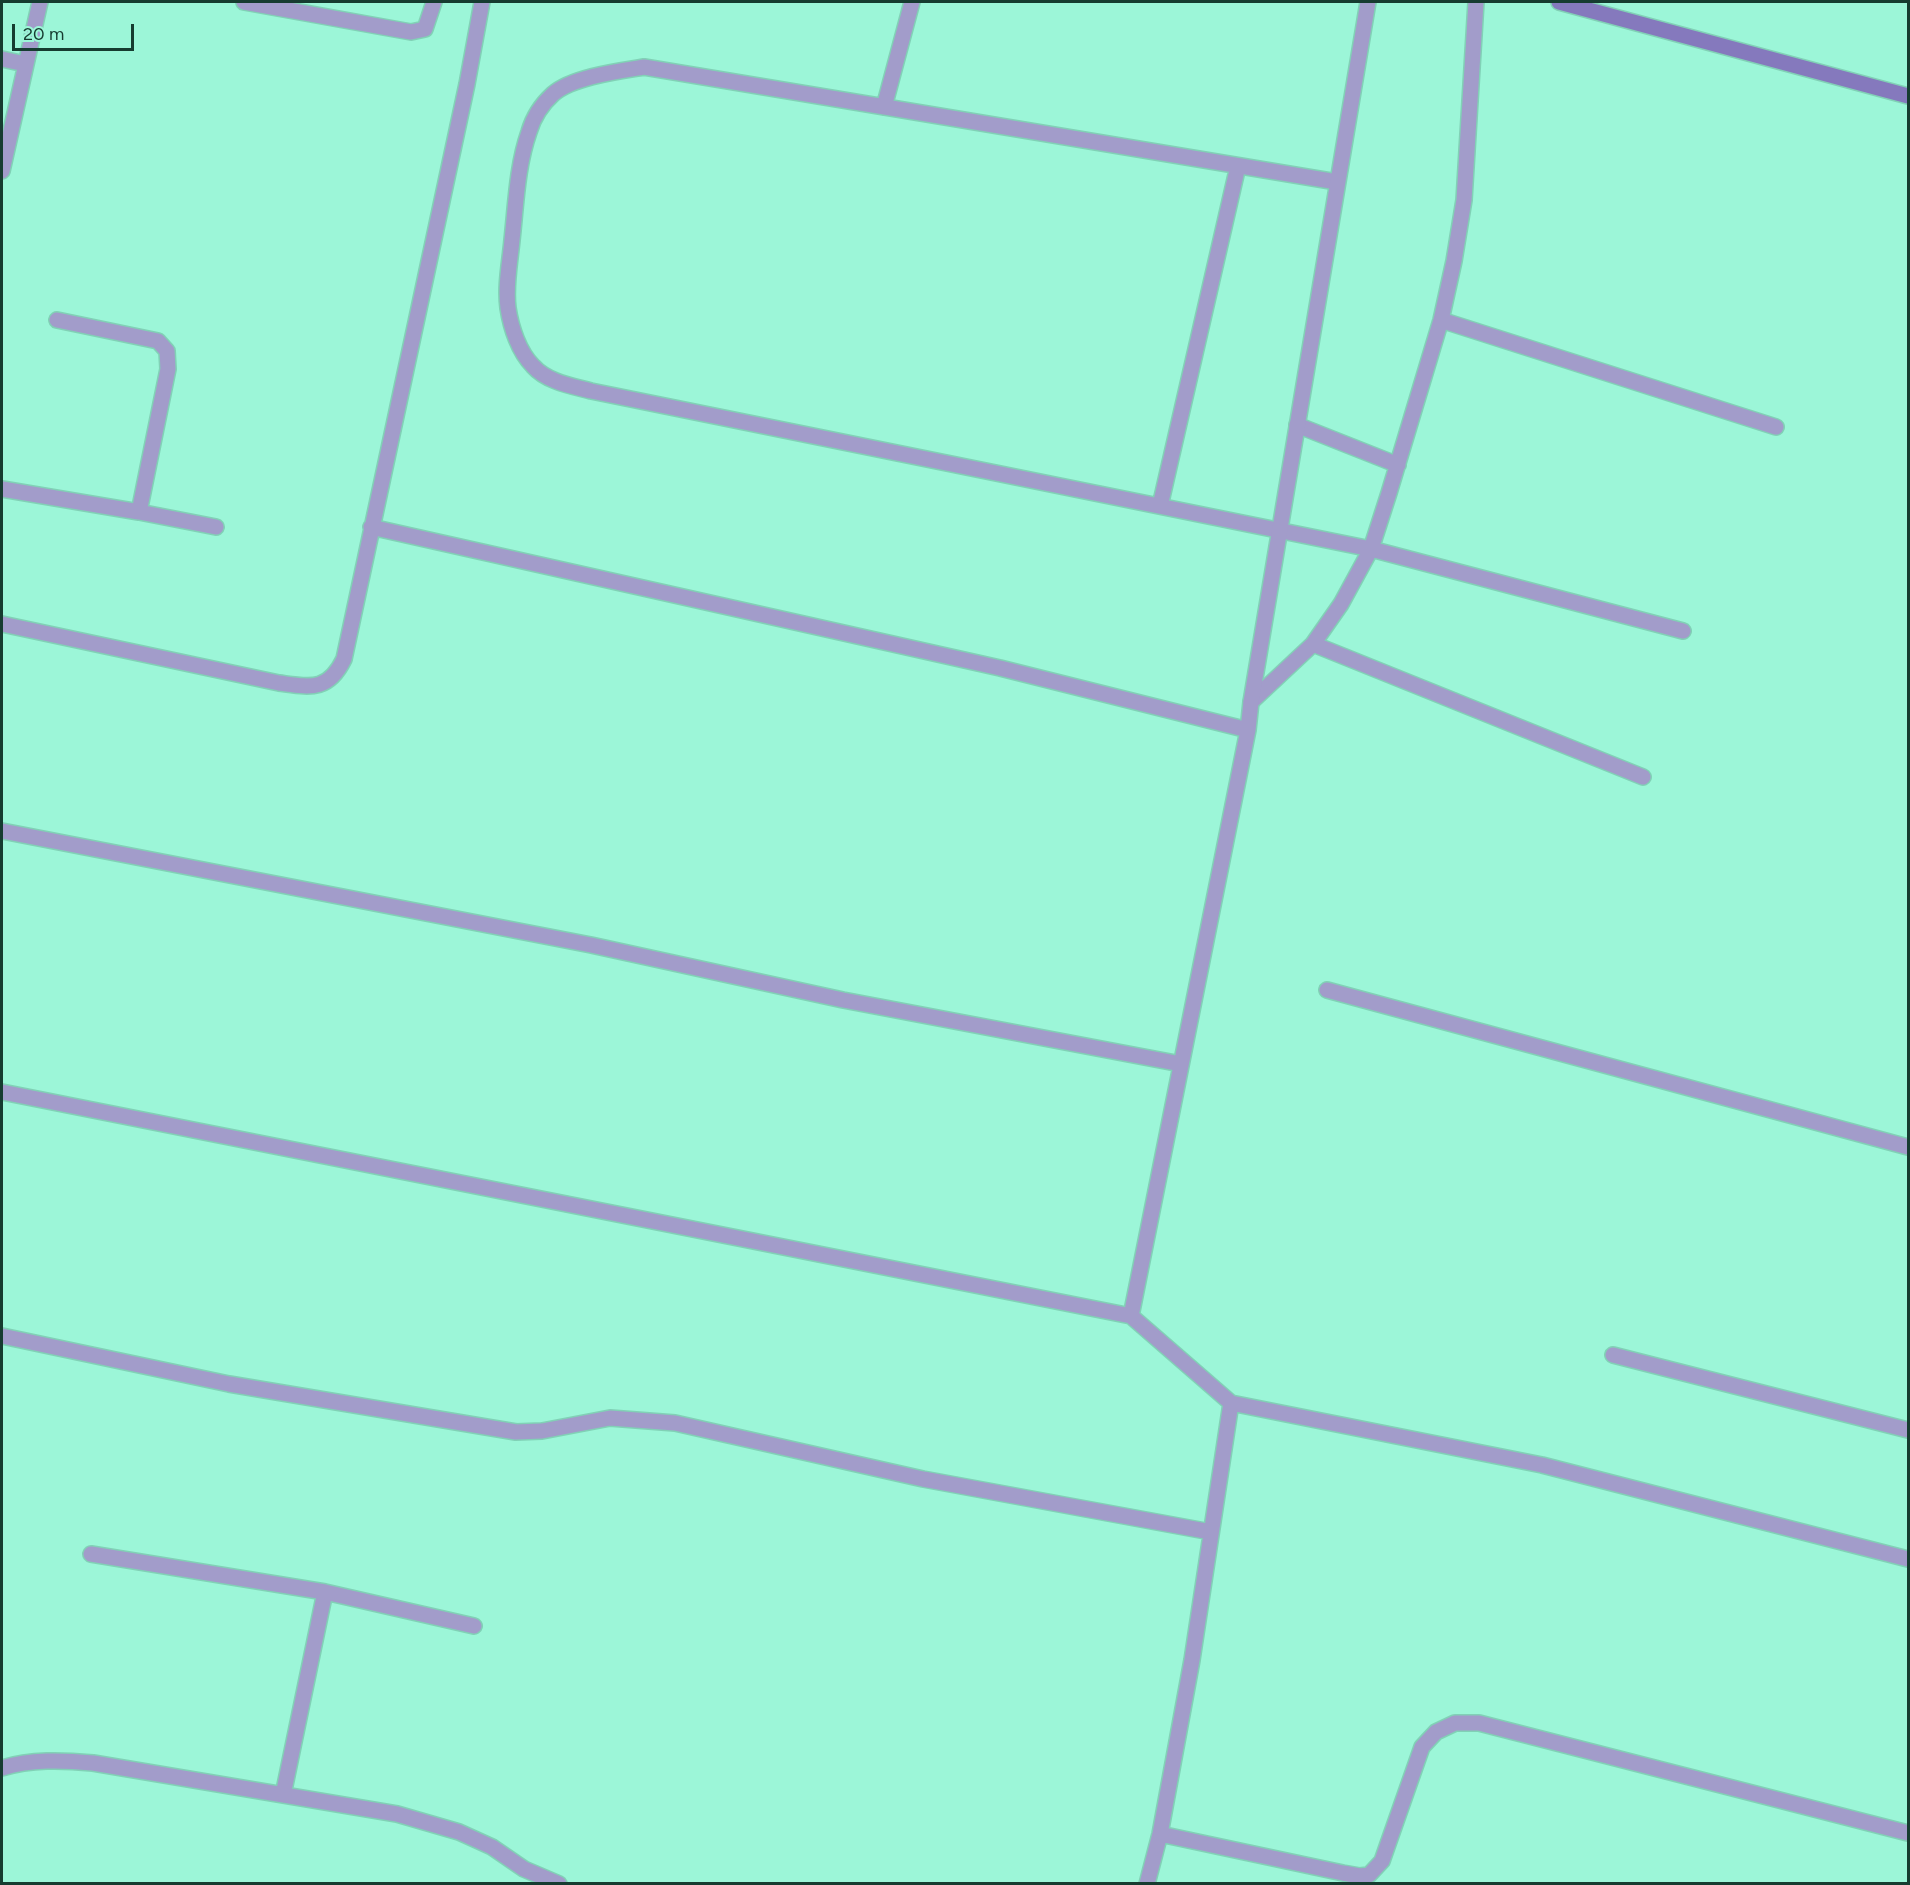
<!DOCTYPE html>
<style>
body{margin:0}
#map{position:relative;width:1910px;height:1885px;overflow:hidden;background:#9cf6d8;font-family:Figtree,sans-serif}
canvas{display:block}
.frame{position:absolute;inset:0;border:3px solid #163c30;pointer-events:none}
.scale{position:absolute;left:12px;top:24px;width:122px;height:27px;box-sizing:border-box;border:3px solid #163c30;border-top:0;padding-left:8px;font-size:18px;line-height:21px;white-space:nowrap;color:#163c30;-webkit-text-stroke:4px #9cf6d8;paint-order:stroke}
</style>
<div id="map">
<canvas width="1910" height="1885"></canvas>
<div class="frame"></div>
<div class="scale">20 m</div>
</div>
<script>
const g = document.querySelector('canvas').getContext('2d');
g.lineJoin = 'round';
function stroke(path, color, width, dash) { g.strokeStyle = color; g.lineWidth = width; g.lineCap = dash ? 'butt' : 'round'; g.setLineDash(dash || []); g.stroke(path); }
const lane = new Path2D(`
 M884 107 912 2
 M1337 182 644 67C619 71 572 77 553 94 542 104 533 118 529 132 517 166 516 204 512 240 510 262 505 286 508 308 511 328 519 352 533 366 547 382 572 386 591 391L1371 549 1683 631
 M1441 320 1776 427
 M1297 425 1398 465
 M1160 506 1238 166
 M1313 644 1643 777
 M1251 702 1313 644 1341 604 1371 549 1389 493 1441 320 1454 261 1464 200 1476 2`);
const street = new Path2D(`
 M244 2 411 32 425 29 434 2
 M2 59 25 64
 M2 171 40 2
 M57 320 158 341 167 351 168 369 139 512
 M2 489 139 512 216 527
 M371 527 1000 668 1248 730
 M2 624 279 683C310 687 328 692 344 659L467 84 482 2
 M2 831 591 945 843 1000 1181 1064
 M1327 990 1908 1147
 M2 1092 1131 1316
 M2 1336 229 1384 516 1432 542 1431 610 1418 675 1423 923 1479 1211 1532
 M1613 1355 1908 1430
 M1231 1403 1542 1465 1908 1559
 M91 1554 325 1592 474 1626
 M2 1768C31 1759 62 1760 93 1763L397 1814 459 1832 492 1847 524 1869 559 1884
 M283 1795 325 1592
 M1160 1834 1343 1873 1360 1876 1369 1875 1382 1861 1422 1747 1436 1732 1455 1723H1479L1908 1833
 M1147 1884 1160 1834 1192 1660 1231 1403 1131 1316 1248 730 1251 702 1368 2`);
const secondary = new Path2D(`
 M1559 2 1908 96`);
stroke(lane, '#81d1b6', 18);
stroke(street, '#81d1b6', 18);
stroke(secondary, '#81d1b6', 18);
stroke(lane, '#a29cca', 15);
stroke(street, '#a29cca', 15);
stroke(secondary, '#8579bd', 15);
</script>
